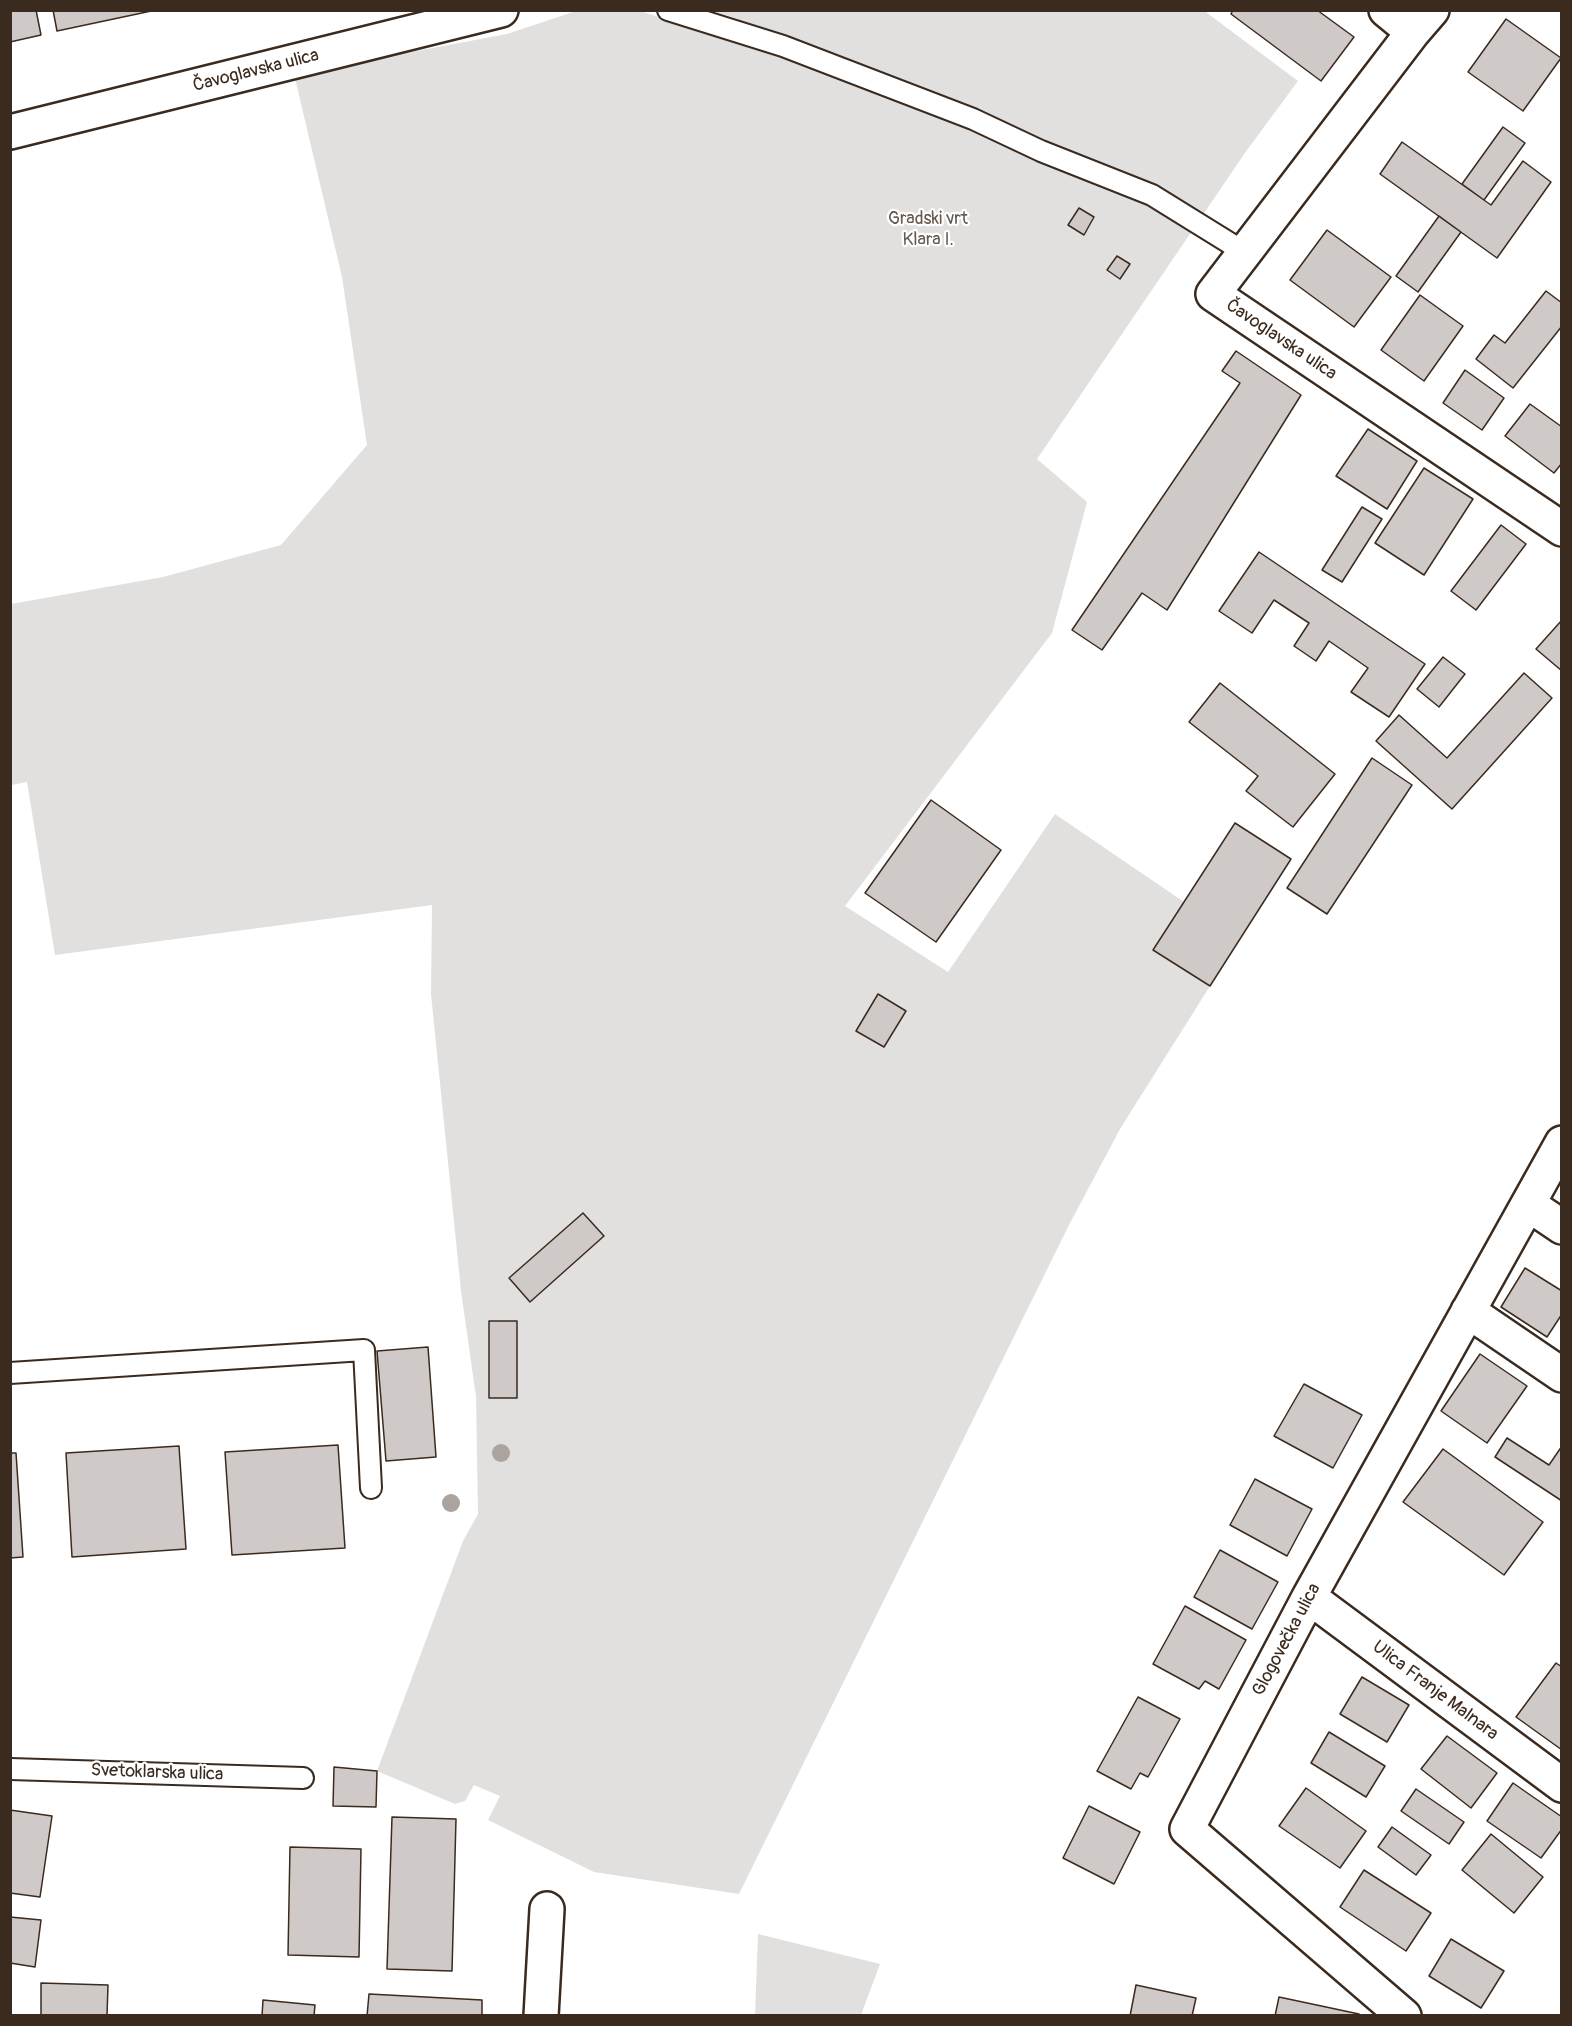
<!DOCTYPE html>
<meta charset="utf-8">
<style>
body{margin:0}
#map{position:relative;width:1572px;height:2026px;overflow:hidden;background:#fff;font-family:Pangolin,sans-serif}
canvas{display:block}
.frame{position:absolute;inset:0;border:12px solid #3b2a1e;pointer-events:none}
</style>
<div id="map">
<canvas width="1572" height="2026"></canvas>
<div class="frame"></div>
</div>
<script>
const g = document.querySelector('canvas').getContext('2d');
g.lineJoin = 'round';
function fill(path, color) { g.fillStyle = color; g.fill(path, 'evenodd'); }
function stroke(path, color, width, dash) { g.strokeStyle = color; g.lineWidth = width; g.lineCap = dash ? 'butt' : 'round'; g.setLineDash(dash || []); g.stroke(path); }
function drawText(font, color, halo, rows, align = 'center') {
  g.font = font + ' Pangolin,sans-serif'; g.lineWidth = 4.5; g.setLineDash([]); g.textBaseline = 'middle'; g.strokeStyle = halo; g.fillStyle = color; for (const [text, x, y, turn = 0] of rows) {
    g.save(); g.translate(x, y); g.rotate((+turn || 0) * Math.PI / 180); g.textAlign = isNaN(turn) ? turn : align; if (halo) g.strokeText(text, 0, 0); g.fillText(text, 0, 0); g.restore();
  }
}
const green = new Path2D(`
 M1203 10 1298 81 1247 150 1037 459 1087 502 1052 633 845 906 948 972 1055 814 1184 902 1153 950 1210 986 1120 1129 1069 1225 739 1894 594 1872 488 1820 500 1796 474 1785 465 1801 455 1804 377 1771 463 1541 478 1514 476 1397 461 1291 431 994 432 905 55 955 27 782 11 785V604L163 577 281 545 367 445 342 277 294 74 507 34 576 11H640L732 40 738 19 712 11Z
 M758 1934 880 1964 861 2015H755Z`);
const building = new Path2D(`
 M10 10H36L41 35 10 42Z
 M53 10H156L57 31Z
 M1233 10H1317L1354 37 1321 81 1231 14Z
 M1506 19 1561 58 1523 111 1468 72Z
 M1503 127 1525 143 1484 200 1462 184Z
 M1402 142 1491 205 1523 161 1551 182 1497 258 1380 174Z
 M1079 208 1094 217 1084 235 1068 225Z
 M1439 216 1461 232 1418 292 1396 276Z
 M1327 230 1391 277 1354 327 1290 280Z
 M1117 256 1130 264 1120 279 1107 270Z
 M1546 291 1562 303V326L1513 388 1476 359 1494 335 1505 343Z
 M1420 295 1463 326 1424 381 1381 350Z
 M1236 351 1301 395 1167 610 1142 593 1102 650 1072 630 1240 383 1222 371Z
 M1465 370 1504 398 1482 430 1443 403Z
 M1530 404 1562 427V463L1554 473 1505 436Z
 M1368 429 1417 461 1387 509 1336 476Z
 M1424 468 1473 499 1424 575 1375 543Z
 M1362 507 1382 519 1342 582 1322 570Z
 M1501 525 1526 544 1476 610 1451 591Z
 M1259 552 1425 664 1389 717 1351 692 1368 668 1329 641 1316 661 1294 646 1309 623 1274 600 1252 633 1219 611Z
 M1562 620V671L1536 649Z
 M1443 657 1465 674 1439 707 1417 689Z
 M1524 673 1552 698 1452 809 1376 741 1399 715 1447 758Z
 M1220 683 1335 774 1293 827 1246 791 1258 776 1189 722Z
 M1372 758 1412 785 1327 914 1287 888Z
 M931 800 1001 850 936 942 865 893Z
 M1235 823 1291 859 1210 986 1153 950Z
 M878 994 906 1011 884 1047 856 1031Z
 M583 1213 604 1236 530 1302 509 1278Z
 M1525 1268 1562 1291V1314L1547 1337 1501 1307Z
 M489 1321H517V1398H489Z
 M428 1347 436 1457 386 1461 377 1351Z
 M1480 1354 1527 1386 1487 1443 1441 1411Z
 M1304 1384 1362 1415 1333 1468 1274 1436Z
 M1507 1438 1549 1465 1562 1446V1501L1495 1457Z
 M338 1445 345 1548 232 1555 225 1452Z
 M179 1446 186 1549 72 1557 66 1453Z
 M1443 1449 1543 1522 1504 1575 1403 1502Z
 M10 1453H16L23 1557 10 1558Z
 M1255 1479 1312 1509 1287 1556 1230 1525Z
 M1220 1550 1278 1582 1252 1629 1194 1597Z
 M1185 1606 1246 1640 1219 1689 1205 1681 1199 1689 1153 1664Z
 M1556 1663 1562 1667V1750L1516 1717Z
 M1362 1677 1409 1705 1387 1742 1340 1714Z
 M1138 1697 1180 1719 1148 1777 1140 1773 1131 1789 1097 1771Z
 M1329 1732 1385 1766 1366 1797 1311 1763Z
 M1447 1736 1497 1773 1471 1808 1421 1769Z
 M334 1767 377 1771 376 1807 333 1806Z
 M1513 1783 1562 1817V1829L1541 1858 1487 1821Z
 M1306 1788 1366 1831 1340 1868 1279 1826Z
 M1416 1789 1464 1822 1449 1844 1401 1811Z
 M1089 1806 1140 1832 1114 1884 1063 1858Z
 M10 1810 52 1816 40 1897 10 1893Z
 M392 1817 456 1819 452 1971 387 1969Z
 M1392 1827 1431 1855 1416 1875 1378 1847Z
 M1491 1834 1543 1877 1514 1913 1462 1870Z
 M290 1847 361 1849 359 1957 288 1955Z
 M1364 1870 1431 1913 1406 1951 1340 1907Z
 M10 1917 41 1920 35 1967 10 1963Z
 M1451 1939 1504 1971 1481 2008 1429 1976Z
 M41 1983 108 1985 107 2016H41Z
 M1136 1985 1196 1998 1192 2016H1130Z
 M369 1994 482 2000V2016H367Z
 M1279 1997 1359 2014V2016H1275Z
 M263 2000 315 2005 314 2016H262Z`);
const lane = new Path2D(`
 M668 10 783 46 973 119 1041 151 1152 195 1244 252
 M10 1373 364 1350 371 1488
 M10 1769 303 1778`);
const street = new Path2D(`
 M1386 10 1413 32 1213 294 1562 529
 M1413 32 1432 10
 M10 132 501 10
 M1528 1204 1562 1227
 M1468 1311 1562 1375
 M1309 1597 1562 1785
 M541 2016 547 1909
 M1404 2016 1187 1829 1309 1597 1562 1143`);
const trees = [
 [501,1453],
 [451,1503]
];
const streetNames = [
 ["Čavoglavska ulica",256,71,-14],
 ["Čavoglavska ulica",1281,340,34],
 ["Glogovečka ulica",1287,1640,-62],
 ["Ulica Franje Malnara",1435,1691,37],
 ["Svetoklarska ulica",157,1773,2]
];
const parkNames = [
 ["Gradski vrt",928,219],
 ["Klara I.",928,240]
];
fill(green, '#e2e0de');
fill(building, '#cfcac7');
stroke(building, '#3b2a1e', 1.5);
stroke(lane, '#3b2a1e', 24);
stroke(street, '#3b2a1e', 38);
stroke(lane, '#fff', 20);
stroke(street, '#fff', 33);
g.fillStyle = '#aaa39e';
for (const [x, y] of trees) { g.beginPath(); g.arc(x, y, 9, 0, 2 * Math.PI); g.fill(); }
drawText('18px', '#3b2a1e', '#fff', streetNames);
drawText('18px', '#65584e', '#fff', parkNames);
</script>
